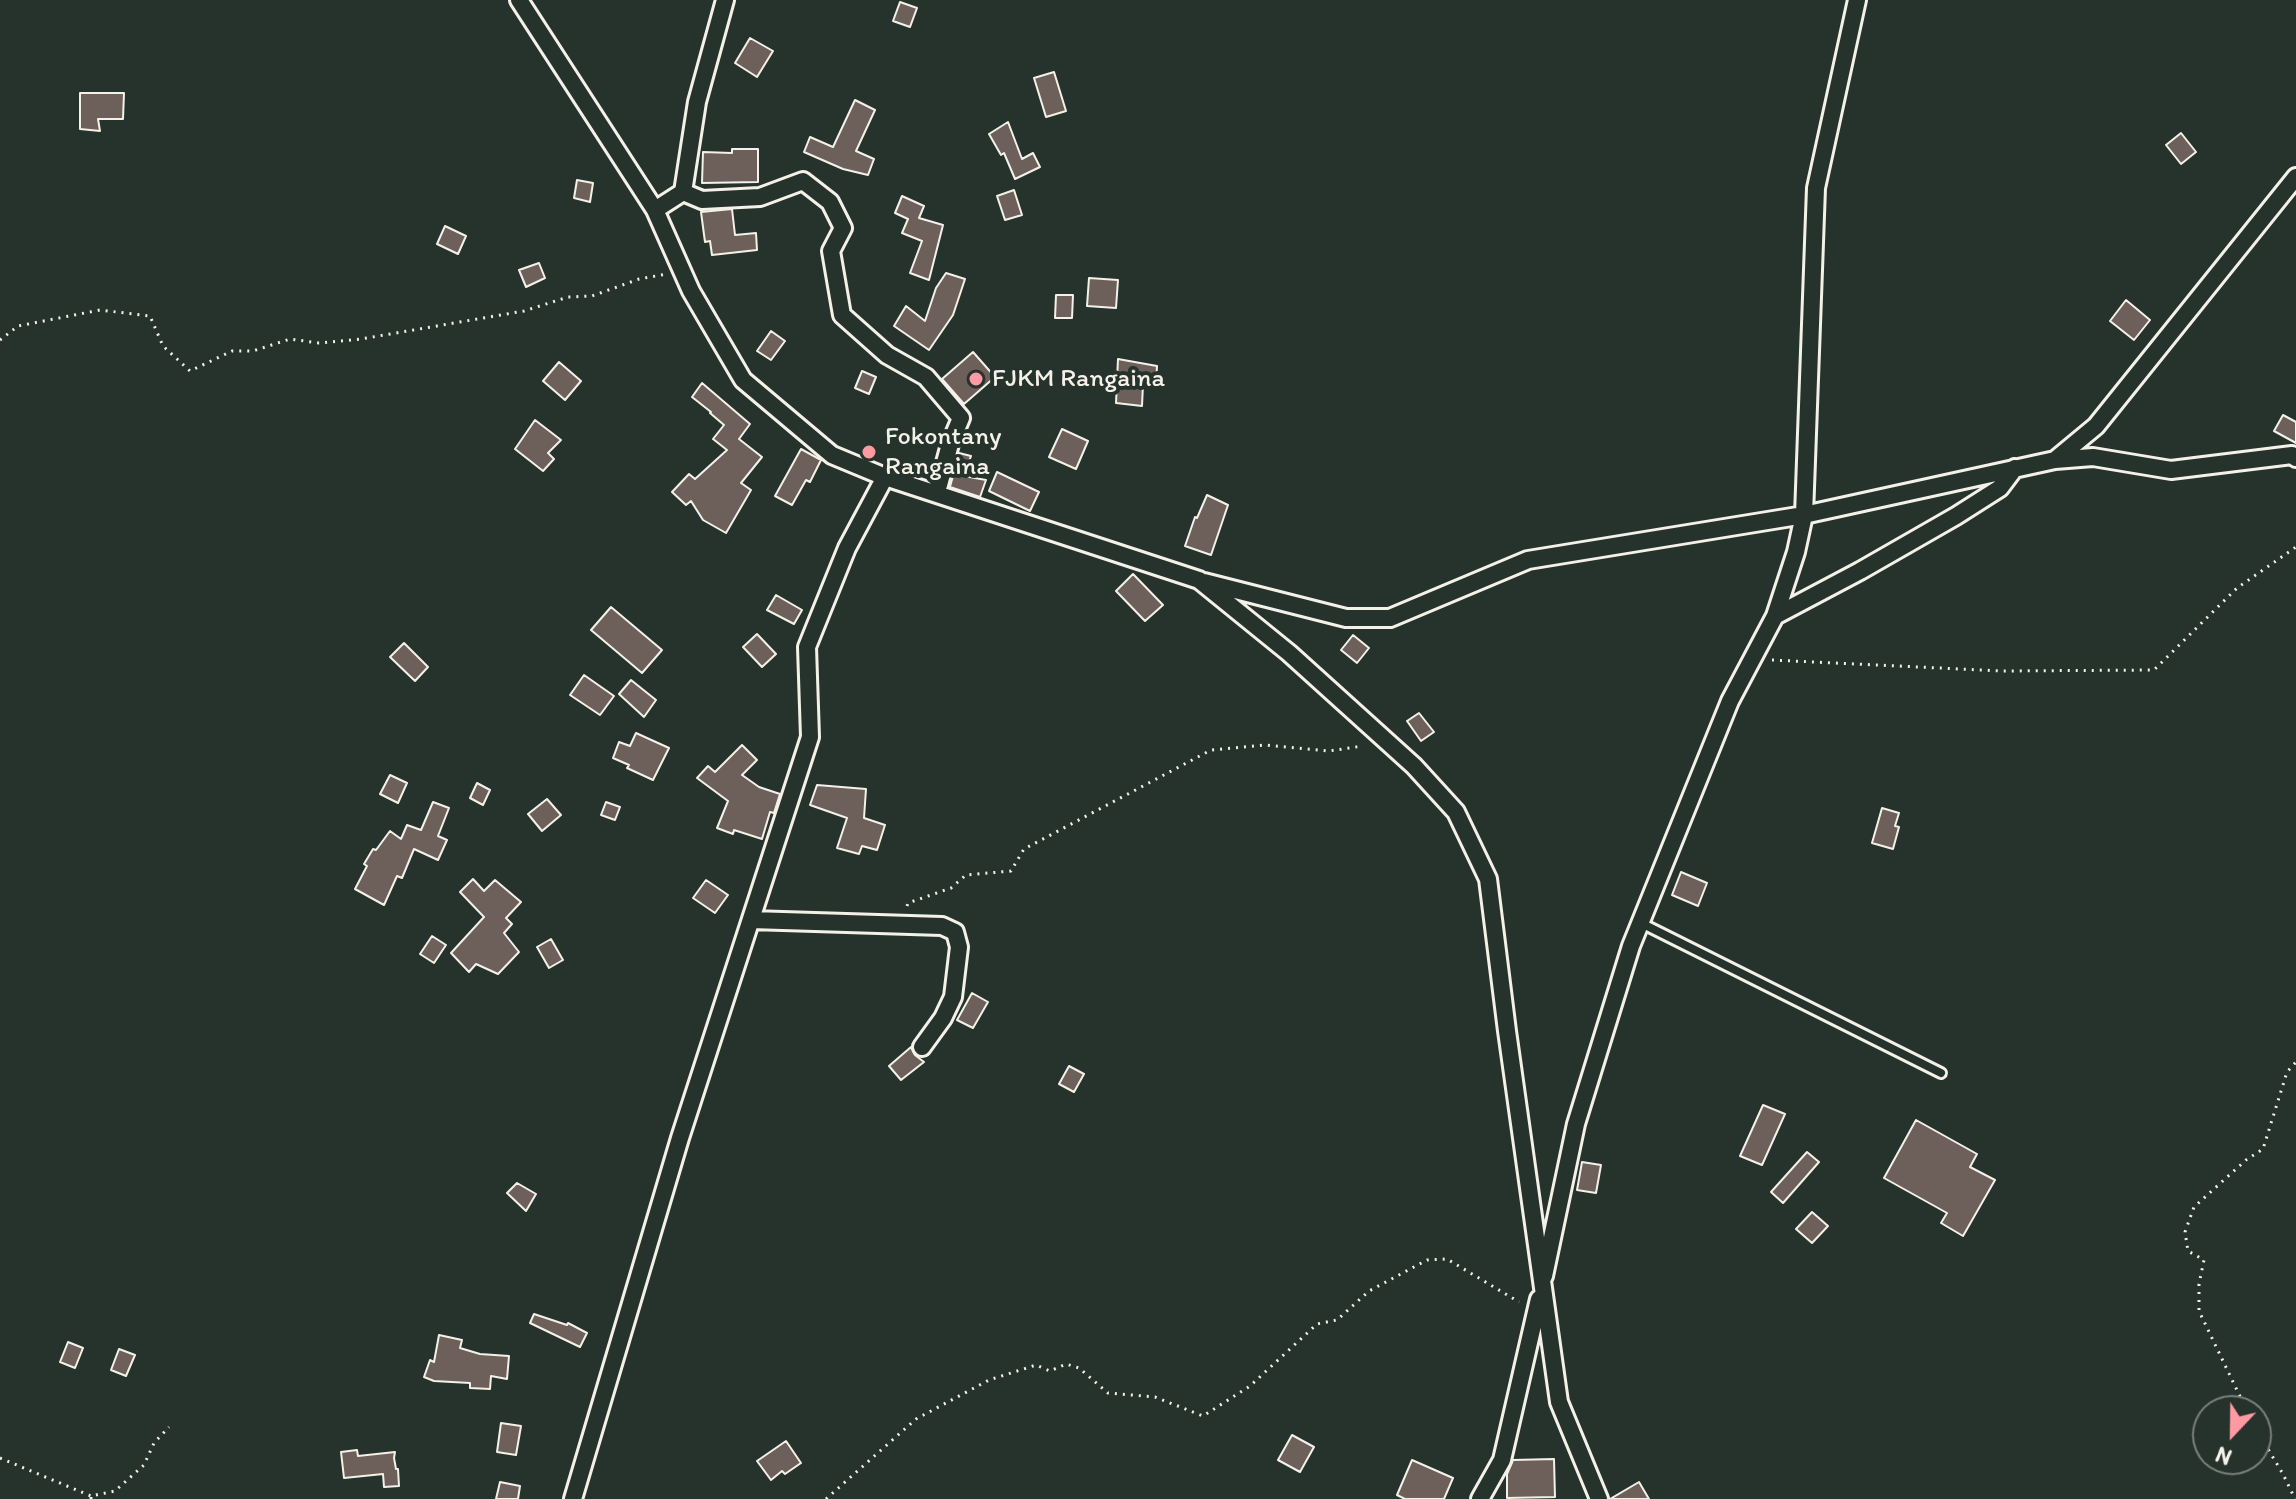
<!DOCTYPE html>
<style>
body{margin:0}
#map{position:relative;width:2296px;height:1499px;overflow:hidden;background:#26332d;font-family:Itim,sans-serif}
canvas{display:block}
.north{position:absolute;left:2192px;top:1395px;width:80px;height:80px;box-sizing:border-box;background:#26332d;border:2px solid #787f78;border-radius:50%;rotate:202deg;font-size:22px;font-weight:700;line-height:32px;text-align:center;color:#f4f1e8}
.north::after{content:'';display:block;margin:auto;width:28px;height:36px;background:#ff9aa2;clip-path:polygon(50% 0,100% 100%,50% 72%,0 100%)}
</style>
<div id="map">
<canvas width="2296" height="1499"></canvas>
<div class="north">N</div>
</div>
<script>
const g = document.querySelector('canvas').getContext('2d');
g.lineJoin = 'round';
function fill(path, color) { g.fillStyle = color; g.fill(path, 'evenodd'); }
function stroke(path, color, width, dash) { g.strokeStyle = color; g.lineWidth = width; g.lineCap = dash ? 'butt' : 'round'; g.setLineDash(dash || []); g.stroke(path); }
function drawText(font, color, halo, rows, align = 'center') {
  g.font = font + ' Itim,sans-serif'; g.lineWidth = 8; g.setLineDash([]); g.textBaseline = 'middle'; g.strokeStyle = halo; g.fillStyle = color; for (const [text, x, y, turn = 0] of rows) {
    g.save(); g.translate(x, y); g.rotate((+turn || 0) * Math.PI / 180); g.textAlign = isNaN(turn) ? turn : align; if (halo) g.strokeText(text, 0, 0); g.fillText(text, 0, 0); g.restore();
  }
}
const building = new Path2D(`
 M900 2 917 8 910 27 893 21Z
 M750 38 773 51 757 77 735 63Z
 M1054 72 1066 111 1046 117 1034 78Z
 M80 93H124L123 119H98L100 131 80 129Z
 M855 100 875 110 856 151 874 159 868 175 843 169 804 152 810 137 833 147Z
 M1008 122 1022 159 1033 153 1040 167 1015 179 1004 153 1001 155 989 134Z
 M2181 133 2196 152 2181 164 2166 145Z
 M732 149H758V182L702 183 703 152 732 153Z
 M577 180 593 183 590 202 574 198Z
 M1014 190 1022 215 1005 220 997 196Z
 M902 196 924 206 919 218 943 225 929 280 910 273 922 241 902 233 908 219 895 213Z
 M732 209 735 235 756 233 757 250 712 255 710 241 705 242 701 212Z
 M445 226 466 236 458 254 437 244Z
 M539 263 545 278 526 287 519 270Z
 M946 273 965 279 953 315 929 350 894 326 906 306 925 321 936 288Z
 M1089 278 1118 280 1116 308 1087 306Z
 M1056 295H1073L1072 318H1055Z
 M2126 300 2150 320 2134 340 2110 321Z
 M771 331 785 341 771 360 757 351Z
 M973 352 995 377 964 404 942 379Z
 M1118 359 1157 366 1156 386 1143 384 1142 406 1116 403Z
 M559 362 581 381 565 400 543 381Z
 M862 371 876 377 869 394 855 388Z
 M702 383 750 424 739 439 762 457 741 483 751 490 726 533 703 520 691 501 686 505 672 492 689 474 695 479 727 450 713 439 724 425 710 413 711 412 692 397Z
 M2283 415 2296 422V443L2274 431Z
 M535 420 561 440 548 453 554 459 543 471 515 449Z
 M1062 429 1088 441 1076 469 1049 457Z
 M801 449 821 460 810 482 806 480 792 505 775 496Z
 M959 453 971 456 964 476 986 480 980 497 950 487Z
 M997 472 1039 492 1030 511 989 491Z
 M1207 495 1228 505 1211 555 1185 546 1195 517 1197 518Z
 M1133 574 1163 605 1145 621 1116 591Z
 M776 595 802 610 794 624 767 610Z
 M611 607 662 650 642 673 591 630Z
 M757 634 776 654 762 667 743 647Z
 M1353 635 1369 648 1357 663 1341 650Z
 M404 643 428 667 415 681 390 657Z
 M584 675 614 696 600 715 570 695Z
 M631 680 656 700 644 717 619 694Z
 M1419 713 1434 732 1421 741 1407 721Z
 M636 733 669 748 653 780 627 768 629 765 613 758 619 742 630 746Z
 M742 745 757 760 742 775 759 787 780 794 774 813 770 812 762 839 734 830 733 834 717 828 728 801 697 778 708 766 715 772Z
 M390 775 407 783 398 803 380 794Z
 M477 783 490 790 483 805 470 798Z
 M817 785 866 789 864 818 885 825 877 850 862 846 859 854 837 848 847 818 810 805Z
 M547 799 561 815 542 831 528 814Z
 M433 802 449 808 438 836 447 840 438 860 414 849 402 878 397 876 384 905 355 889 367 866 364 864 373 849 376 850 390 831 401 839 407 825 421 830Z
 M606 802 620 807 615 820 601 815Z
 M1882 808 1899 813 1895 826 1899 827 1893 849 1872 843Z
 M1681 872 1707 883 1698 906 1672 895Z
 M473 879 484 891 495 880 521 902 506 918 512 924 504 933 519 952 498 974 476 964 469 972 451 953 484 917 460 892Z
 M706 880 728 895 715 913 693 898Z
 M432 936 446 945 434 963 420 954Z
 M551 939 563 960 549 968 537 947Z
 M972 993 988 1002 973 1028 957 1020Z
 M911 1047 915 1055 924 1062 901 1080 889 1066Z
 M1069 1066 1084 1074 1074 1092 1059 1084Z
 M1763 1105 1785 1114 1762 1165 1740 1156Z
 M1916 1120 1977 1154 1970 1167 1995 1180 1963 1236 1941 1223 1947 1213 1884 1178Z
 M1807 1152 1819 1162 1783 1203 1771 1192Z
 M1582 1162 1601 1165 1596 1193 1577 1190Z
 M517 1183 536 1194 526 1211 507 1193Z
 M1812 1212 1828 1226 1812 1243 1796 1229Z
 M534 1314 567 1325 568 1323 587 1333 580 1347 530 1323Z
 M439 1335 462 1340 460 1348 480 1354 509 1356 507 1379 491 1376 490 1389 470 1388V1383L434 1381 424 1377 430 1360 434 1362Z
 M68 1342 83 1348 75 1368 60 1362Z
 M119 1349 135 1355 126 1376 111 1370Z
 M501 1423 521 1426 516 1455 497 1452Z
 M1292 1435 1314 1447 1300 1472 1278 1460Z
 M786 1441 801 1463 785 1474 782 1471 771 1480 757 1461Z
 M357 1450 358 1456 395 1452 394 1458 396 1469H398L399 1486 384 1487 383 1474 344 1478 341 1452Z
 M1554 1459 1555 1497 1507 1498V1474L1513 1460Z
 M1412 1460 1453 1478 1444 1499H1405L1397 1495Z
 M500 1482 520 1486 518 1499H496Z
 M1639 1482 1649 1499H1610Z`);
const path = new Path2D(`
 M0 340 18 326 100 310 150 316 163 346 190 371 232 351H253L290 339 319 343 361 339 524 311 568 297 592 296 639 279 667 274
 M1772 660 2002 671 2154 670 2237 588 2296 547
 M907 906 908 903 951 888 966 875 1011 871 1024 849 1211 750 1265 745 1329 751 1363 746
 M2247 1411 2199 1311V1284L2204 1260 2188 1251 2185 1232 2194 1207 2246 1160 2263 1149 2287 1072 2296 1062
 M2256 1429 2283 1474 2295 1499
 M0 1458 91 1496
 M91 1499V1496L115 1491 144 1465 154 1443 169 1427
 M826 1499 916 1419 989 1380 1036 1365 1050 1371 1066 1364 1079 1368 1108 1393 1155 1397 1203 1416 1250 1386 1317 1324 1337 1320 1369 1291 1427 1260 1447 1259 1519 1302`);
const lane = new Path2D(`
 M1641 923 1941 1073`);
const street = new Path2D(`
 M519 0 655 210 691 291 743 380 832 455 885 477 1199 580 1289 653 1414 766 1456 812 1488 879 1507 1031 1559 1402 1599 1499
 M683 192 702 200 760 197 803 181 830 202 843 228 831 251 842 315 887 355 926 377 961 418 950 444 939 485 934 493
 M655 210 683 192 697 102 725 0
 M2055 460 2093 457 2171 470 2292 455 2296 458
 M1204 582 1346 618H1390L1528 560 1804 515 2055 460 2096 426 2296 177
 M1775 616 1860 571 1956 516 2000 488 2015 468
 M751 920 942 926 955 932 959 947 953 997 943 1018 922 1047
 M1544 1276 1576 1124 1631 946 1730 701 1775 616 1796 552 1804 515 1816 188 1857 0
 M573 1499 680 1138 810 737 807 647 847 548 885 477
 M1480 1499 1502 1460 1539 1299`);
const markers = [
 [976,379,8,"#ff9aa2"],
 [869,452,8,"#ff9aa2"]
];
const poiNames = [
 ["FJKM Rangaina",992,379],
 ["Fokontany",885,437],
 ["Rangaina",885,467]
];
fill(building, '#6d605a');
stroke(building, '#f4f1e8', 2);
stroke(lane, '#f4f1e8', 14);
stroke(street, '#f4f1e8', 22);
stroke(path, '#f4f1e8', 3, [2, 6]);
stroke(lane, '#26332d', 8);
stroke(street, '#26332d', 16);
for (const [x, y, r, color] of markers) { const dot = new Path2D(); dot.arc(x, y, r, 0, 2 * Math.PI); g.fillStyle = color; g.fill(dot); stroke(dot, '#26332d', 3); }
drawText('26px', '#f4f1e8', '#26332d', poiNames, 'left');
</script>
